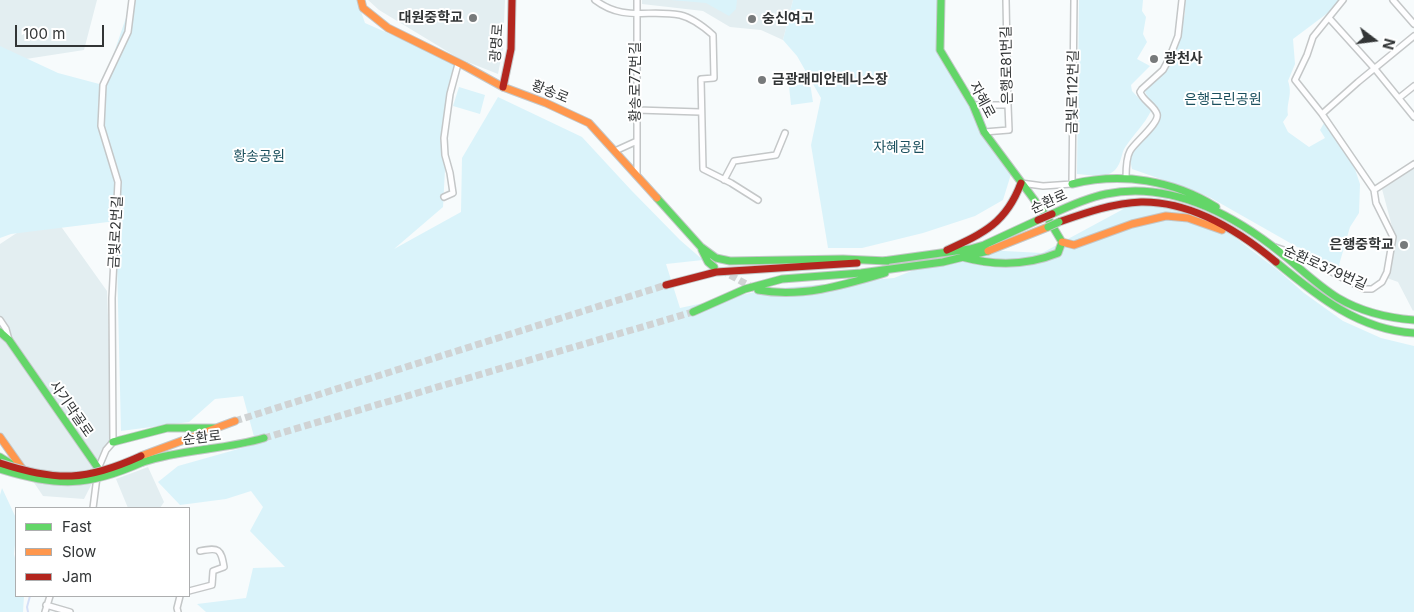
<!DOCTYPE html>
<meta charset="utf-8">
<style>
body{margin:0}
#map{position:relative;width:1414px;height:612px;overflow:hidden;background:#f7fbfc;font-family:Inter,sans-serif}
canvas{display:block}
.legend{position:absolute;left:15px;top:507px;width:175px;height:90px;box-sizing:border-box;background:#fff;border:1px solid #adaeaf;margin:0;padding:6px 9px;list-style:none;font-size:15px;color:#323536}
.legend li{display:flex;align-items:center;gap:10px;height:25px}
.legend b{width:25px;border:1px solid #adaeaf}
.north{position:absolute;left:1349px;top:15px;width:50px;height:50px;-webkit-text-stroke:4px #fff;paint-order:stroke;rotate:105deg;font-size:14px;font-weight:700;line-height:20px;text-align:center;color:#323536}
.north::after{content:'';display:block;margin:auto;width:18px;height:22px;background:#323536;clip-path:polygon(50% 0,100% 100%,50% 72%,0 100%)}
.scale{position:absolute;left:15px;top:25px;width:89px;height:22px;box-sizing:border-box;border:2px solid #323536;border-top:0;padding-left:6px;font-size:15px;line-height:18px;white-space:nowrap;color:#323536;-webkit-text-stroke:4px #fff;paint-order:stroke}
</style>
<div id="map">
<canvas width="1414" height="612"></canvas>
<ul class="legend">
<li><b style="height:6px;background:#63d668"></b>Fast</li>
<li><b style="height:6px;background:#ff974d"></b>Slow</li>
<li><b style="height:6px;background:#b3261e"></b>Jam</li>
</ul>
<div class="north">N</div>
<div class="scale">100 m</div>
</div>
<script>
const g = document.querySelector('canvas').getContext('2d');
g.lineJoin = 'round';
function fill(path, color) { g.fillStyle = color; g.fill(path, 'evenodd'); }
function stroke(path, color, width, dash) { g.strokeStyle = color; g.lineWidth = width; g.lineCap = dash ? 'butt' : 'round'; g.setLineDash(dash || []); g.stroke(path); }
function drawText(font, color, halo, rows, align = 'center') {
  g.font = font + ' Inter,"Noto Sans KR",sans-serif'; g.lineWidth = 4; g.setLineDash([]); g.textBaseline = 'middle'; g.strokeStyle = halo; g.fillStyle = color; for (const [text, x, y, turn = 0] of rows) {
    g.save(); g.translate(x, y); g.rotate((+turn || 0) * Math.PI / 180); g.textAlign = isNaN(turn) ? turn : align; if (halo) g.strokeText(text, 0, 0); g.fillText(text, 0, 0); g.restore();
  }
}
const built = new Path2D(`
 M0 0H97L84 50 0 63Z
 M368 0H505L503 48 498 74 460 59 379 10Z
 M642 0H793L783 40 761 30 730 27 703 11 642 4Z
 M1414 167V310L1413 311 1398 282 1387 278 1393 255 1394 234 1382 189Z
 M50 211 107 291 113 442 84 499 43 496 0 432V244Z
 M148 467 164 502 160 508H128L116 479Z`);
const green = new Path2D(`
 M132 0H357L365 23 458 64 447 132 443 207 394 249 461 212 462 158 498 97 582 137 631 190 680 240 703 260 666 264 680 308 769 289 894 278 966 249 1042 253 1129 206 1166 204 1203 213 1280 272 1304 293 1343 321 1381 338 1414 346V612H206L197 604 246 598 253 568 285 567 250 531 263 507 251 491 226 499 180 505 158 482 178 466 256 444 243 396 215 399 189 422 121 431 116 221 11 234 0 238V46L58 73 103 85Z
 M671 0H737L736 9 729 16 706 3Z
 M793 0H941L940 50 984 132 1012 171 1003 200 975 216 923 233 862 248H828L811 145 821 98 797 56 783 40Z
 M1079 0H1143L1142 11 1146 17 1143 34 1147 42 1137 59 1150 66 1131 85 1132 91 1151 111C1144 125 1134 134 1126 146 1122 151 1122 158 1119 164 1111 181 1092 175 1077 174Z
 M1185 0H1338L1337 6 1293 39 1295 64 1288 81C1293 95 1286 102 1288 115L1283 122 1288 132 1309 147 1325 138 1320 130 1324 123 1352 160 1360 184 1359 213 1350 227 1339 265 1345 271 1359 276 1350 277 1211 198 1195 191 1132 169 1129 155 1158 118 1159 109 1152 105 1143 88 1174 56 1178 43 1177 36 1185 14Z
 M810 83 813 102 791 105 789 86Z
 M459 87 485 95 480 114 453 106Z
 M2 488 16 518V536L14 554 16 562V596H24L23 612H0V495Z`);
const stream = new Path2D(`
 M28 612 27 607 30 596`);
const secondaryTunnel = new Path2D(`
 M721 270 755 289
 M235 421 666 285
 M264 438 693 312`);
const street = new Path2D(`
 M595 0C624 22 648 9 680 15 693 18 704 27 713 35L714 78 701 79 703 169 731 183 758 200
 M1393 0 1414 24
 M1329 18 1375 69 1414 117
 M1399 98 1414 86
 M973 105H1008
 M637 110 700 112
 M1322 114 1295 80 1307 55 1313 37 1343 0
 M984 132 1009 130 1008 105 1006 0
 M637 141V175
 M615 151 637 141V0
 M1126 178C1126 170 1126 158 1130 151 1135 142 1160 123 1157 114 1154 105 1143 101 1140 92L1142 89 1163 70 1169 59 1178 36 1182 0
 M724 180 734 161 776 155 785 133
 M1021 183 1043 186 1072 184 1074 0
 M1374 190 1322 114 1358 82 1414 36
 M444 197 453 193 450 173 445 155 444 138 450 94 458 64
 M1275 247 1307 258 1348 281 1364 289H1372L1382 282 1387 272 1393 237 1376 203 1374 190 1414 164
 M0 320 6 329 9 340
 M98 469 106 450 113 442 112 298 118 182 101 126 103 85 128 32 132 0
 M93 508 97 477
 M189 591 212 585 213 571 224 567C221 549 219 547 200 551
 M46 605 70 612
 M45 612 50 596
 M178 612 177 608 180 596`);
const fast = new Path2D(`
 M941 0 940 50 973 105 984 132 1047 217 1062 242 1058 253C1026 266 995 266 962 257
 M1072 184C1122 172 1173 180 1216 207
 M657 198 701 247 716 258 730 261 843 259 887 261
 M1052 214C1069 206 1087 198 1106 194 1170 181 1231 213 1281 253 1299 267 1317 285 1338 298 1360 311 1388 318 1414 320
 M702 250 708 262 714 267
 M883 261 970 249 984 245 1038 220
 M1276 262C1317 296 1359 330 1414 333
 M758 290C801 298 844 285 885 273
 M693 312 745 289 782 279 861 273 943 262 988 251
 M0 332 9 340 98 468
 M113 442 167 428H214
 M0 457 16 467
 M143 462C182 449 224 450 264 438`);
const slow = new Path2D(`
 M361 0 363 8 388 28 465 66 503 87 546 103 589 123 657 198
 M1062 242 1074 245 1132 224 1166 216 1188 218 1222 230
 M988 251 1048 227
 M0 437 26 474
 M141 456 235 421`);
const jam = new Path2D(`
 M503 87 511 49 512 0
 M1059 222C1085 213 1113 203 1141 202 1192 201 1239 231 1276 262
 M947 250C984 233 1006 223 1021 183
 M666 285 716 272 857 263`);
const fastBridge = new Path2D(`
 M1048 227 1059 222
 M0 469C58 487 87 487 143 462`);
const jamBridge = new Path2D(`
 M1038 220 1052 214
 M0 463C58 482 86 481 141 456`);
const markers = [
 [473,18,5,"#777a7b"],
 [752,19,5,"#777a7b"],
 [1154,59,5,"#777a7b"],
 [762,80,5,"#777a7b"],
 [1404,245,5,"#777a7b"]
];
const poiNames = [
 ["대원중학교",463,18,"right"],
 ["숭신여고",762,19],
 ["광천사",1164,59],
 ["금광래미안테니스장",772,80],
 ["은행중학교",1394,245,"right"]
];
const streetNames = [
 ["광명로",497,43,-86],
 ["은행로81번길",1007,65,-91],
 ["황송로77번길",636,82,-90],
 ["황송로",550,92,22],
 ["금빛로112번길",1073,92,-89],
 ["자혜로",982,100,62],
 ["순환로",1049,202,-24],
 ["금빛로2번길",116,232,-87],
 ["순환로379번길",1325,268,24],
 ["사기막골로",71,409,55],
 ["순환로",202,438,-7]
];
const parkNames = [
 ["은행근린공원",1223,100],
 ["자혜공원",899,148],
 ["황송공원",259,157]
];
fill(built, '#e3eef1');
fill(green, '#daf3fa');
stroke(stream, '#d5e0f7', 2);
stroke(secondaryTunnel, '#d0d3d4', 7, [7, 3.5]);
stroke(street, '#c4c7c8', 8);
stroke(fast, '#c4c7c8', 9);
stroke(slow, '#c4c7c8', 9);
stroke(jam, '#c4c7c8', 9);
stroke(street, '#fefeff', 5);
stroke(fast, '#63d668', 7);
stroke(slow, '#ff974d', 7);
stroke(jam, '#b3261e', 7);
stroke(fastBridge, '#c4c7c8', 9, []);
stroke(jamBridge, '#c4c7c8', 9, []);
stroke(fastBridge, '#63d668', 7);
stroke(jamBridge, '#b3261e', 7);
for (const [x, y, r, color] of markers) { const dot = new Path2D(); dot.arc(x, y, r, 0, 2 * Math.PI); g.fillStyle = color; g.fill(dot); stroke(dot, '#fff', 2); }
drawText('bold 14px', '#323536', '#fff', poiNames, 'left');
drawText('14px', '#323536', '#fff', streetNames);
drawText('14px', '#1b505e', '#fff', parkNames);
</script>
